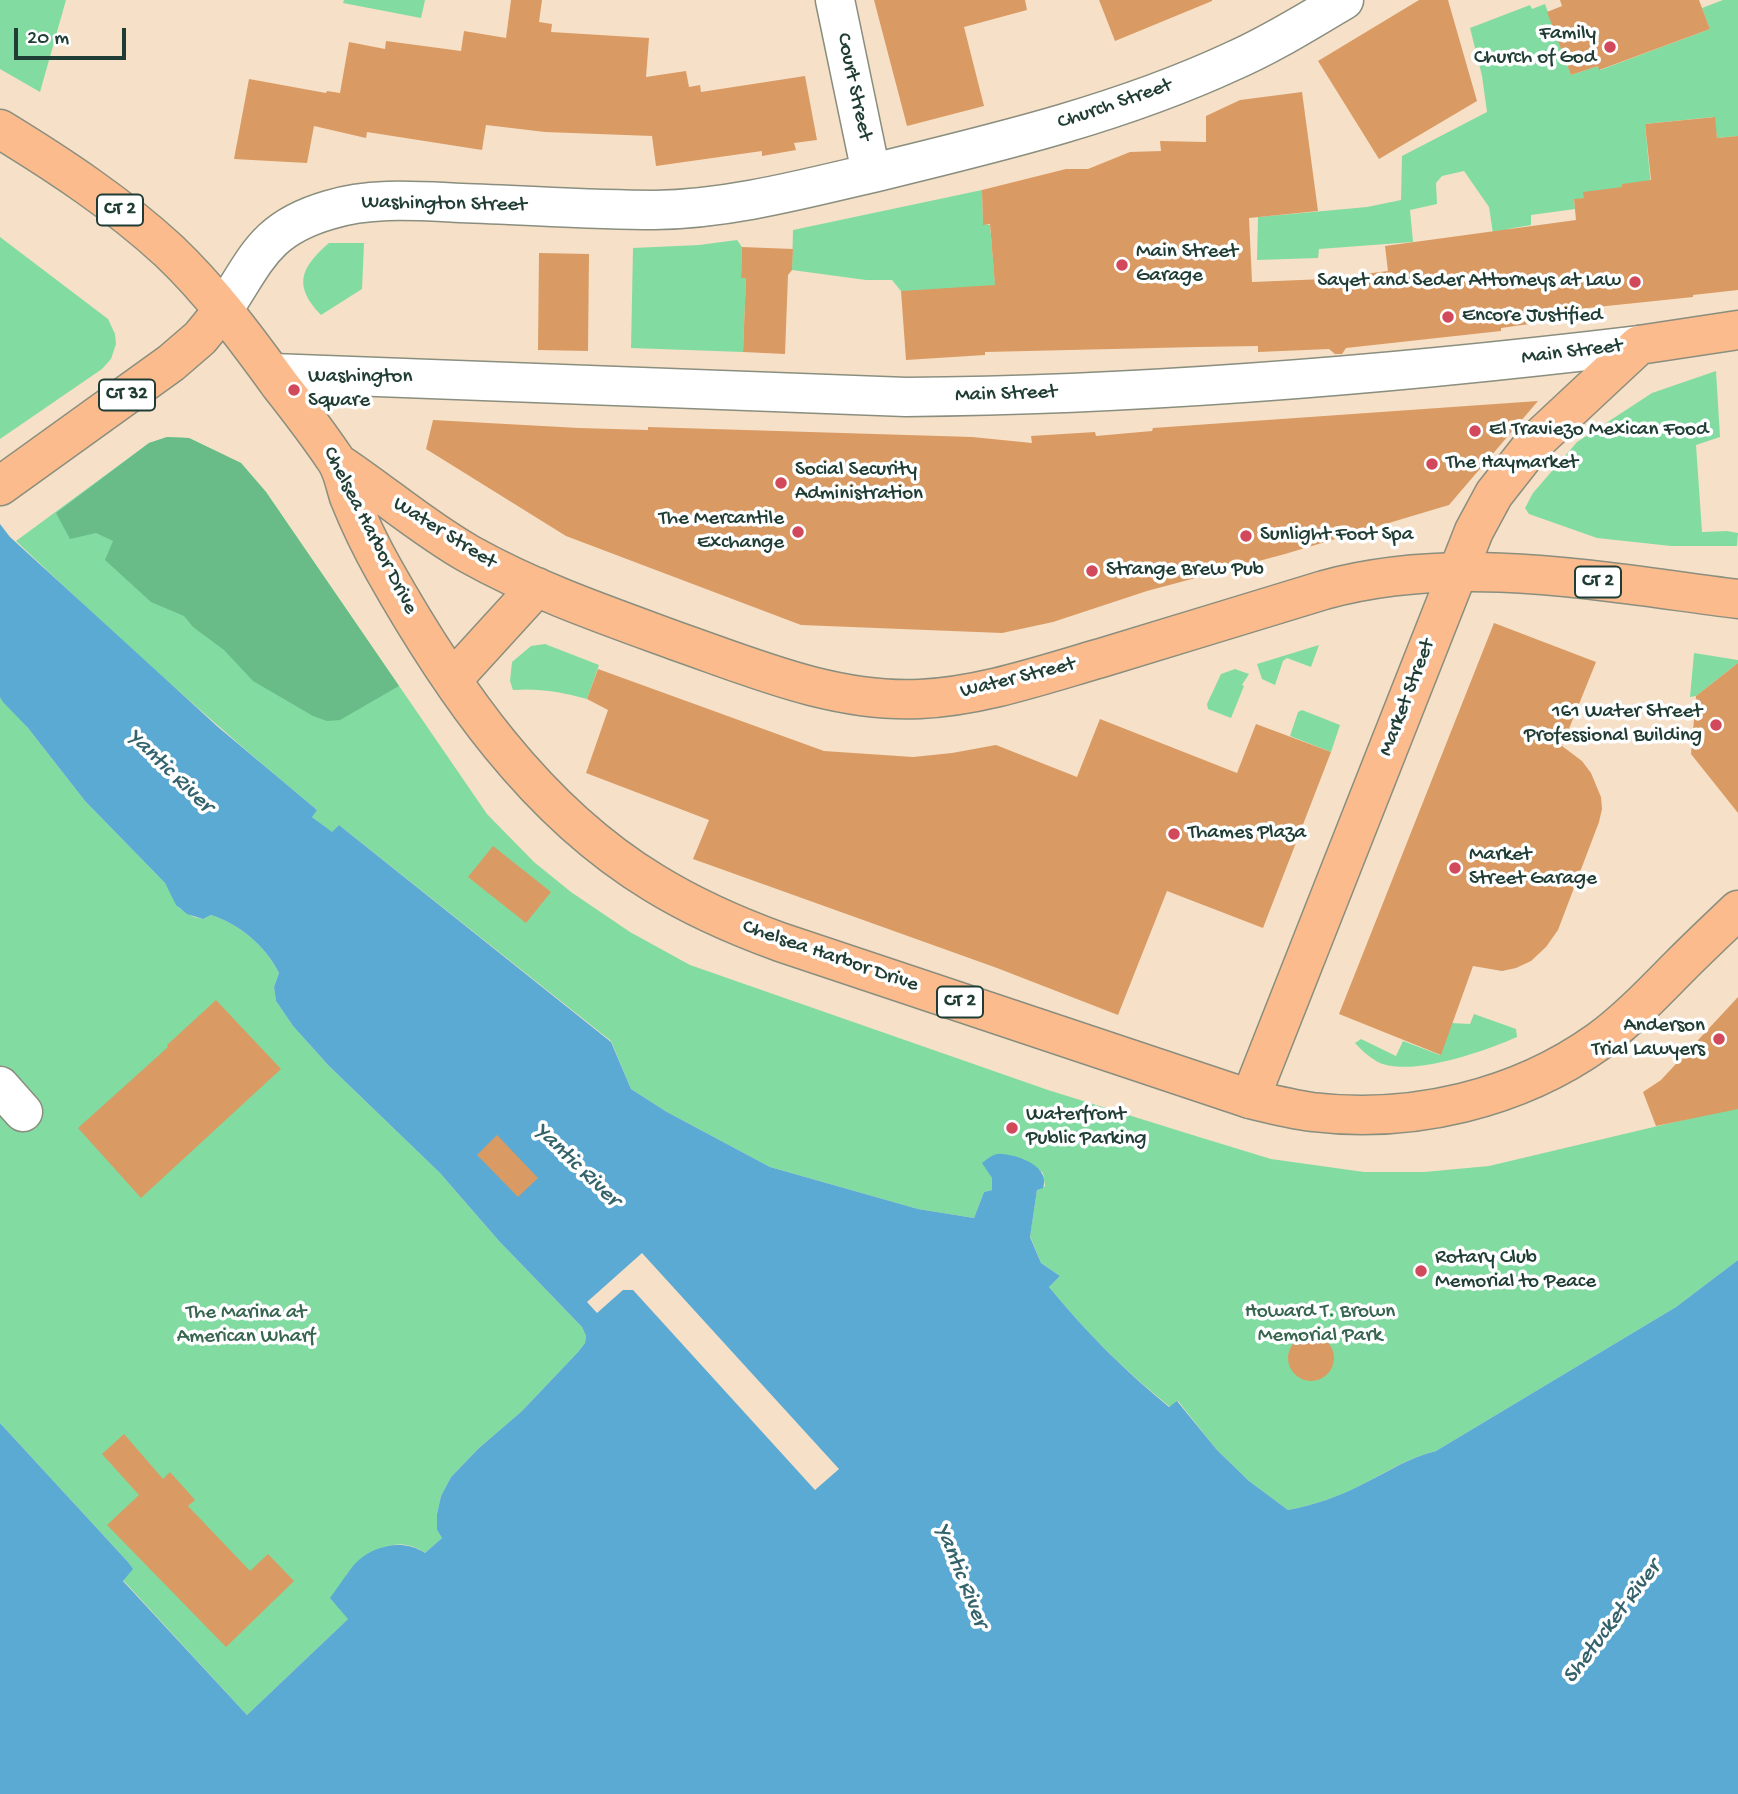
<!DOCTYPE html>
<style>
body{margin:0}
#map{position:relative;width:1738px;height:1794px;overflow:hidden;background:#f6e0c8;font-family:"Gochi Hand",sans-serif}
canvas{display:block}
.scale{position:absolute;left:14px;top:28px;width:112px;height:32px;box-sizing:border-box;border:4px solid #1f3d34;border-top:0;padding-left:9px;font-size:21px;line-height:24px;white-space:nowrap;color:#1f3d34;-webkit-text-stroke:5px #fff;paint-order:stroke}
</style>
<div id="map">
<canvas width="1738" height="1794"></canvas>
<div class="scale">20 m</div>
</div>
<script>
const g = document.querySelector('canvas').getContext('2d');
g.lineJoin = 'round';
function fill(path, color) { g.fillStyle = color; g.fill(path, 'evenodd'); }
function stroke(path, color, width, dash) { g.strokeStyle = color; g.lineWidth = width; g.lineCap = dash ? 'butt' : 'round'; g.setLineDash(dash || []); g.stroke(path); }
function drawText(font, color, halo, rows, align = 'center') {
  g.font = font + ' "Gochi Hand",sans-serif'; g.lineWidth = 7; g.setLineDash([]); g.textBaseline = 'middle'; g.strokeStyle = halo; g.fillStyle = color; for (const [text, x, y, turn = 0] of rows) {
    g.save(); g.translate(x, y); g.rotate((+turn || 0) * Math.PI / 180); g.textAlign = isNaN(turn) ? turn : align; if (halo) g.strokeText(text, 0, 0); g.fillText(text, 0, 0); g.restore();
  }
}
const green = new Path2D(`
 M0 0H66L40 92 0 69Z
 M344 0H425L421 18 343 3Z
 M1723 0H1738V136L1717 138 1714 117 1645 124 1651 187 1623 191 1584 192V198L1574 200 1575 209 1531 215V225L1508 229 1512 257 1497 260 1489 207 1464 171 1442 176 1436 183 1437 204 1410 210 1413 242 1319 249 1318 258 1257 260 1258 217 1367 207 1401 200 1402 156 1487 112 1482 76 1470 28 1530 5 1532 9 1545 4 1571 75 1598 66 1600 70 1710 29 1702 8Z
 M982 190 983 224 990 225 997 305 901 291 892 280H866L792 270 793 230Z
 M0 237 108 319 115 334 116 344 111 359 102 369 0 439Z
 M737 240 742 247 741 277 746 278 743 352 631 348 633 248 699 245Z
 M329 243H364L362 289 321 315C293 286 300 268 329 243Z
 M1716 371 1720 437 1696 445 1702 532 1727 531 1738 533 1737 546H1671L1597 538 1529 514 1525 508 1533 493 1577 442 1652 393Z
 M167 437 189 438 241 463 266 492 487 814 534 862 571 892 630 932 690 965 1048 1090 1199 1137 1271 1159 1364 1172H1424L1489 1166 1738 1107V1260L1676 1307 1436 1451C1407 1458 1387 1472 1361 1485 1338 1497 1314 1505 1288 1510L1249 1481 1217 1450 1178 1401 1170 1407C1125 1371 1086 1332 1049 1287L1060 1276 1041 1263 1030 1236 1037 1190 1045 1186 1043 1173C1021 1155 1009 1160 983 1163L992 1178V1190L984 1192 974 1218 918 1209 770 1167 667 1112 631 1089 611 1041 339 825 332 833 311 816 317 810C213 724 114 634 16 541L149 443Z
 M545 644 599 665 587 699C561 692 539 688 513 690L510 681 512 662 531 646Z
 M1319 645 1311 667 1287 658 1283 661 1275 685 1262 679 1257 664Z
 M1694 653 1738 660V663L1696 696 1690 697Z
 M1235 669 1249 674 1242 685 1244 686 1231 718 1208 709 1207 704 1221 674Z
 M0 697 28 728 85 801 165 883 179 908 194 917 203 919 211 915C239 924 265 945 279 973L274 987 276 1001 293 1026 329 1066 440 1173 499 1241 582 1327 586 1336 585 1343 578 1352 522 1411 479 1448 451 1477 441 1496 437 1514V1530L442 1538 425 1553C396 1533 366 1552 346 1575L348 1619 247 1715 123 1580 132 1569 128 1562 0 1423Z
 M1302 710 1340 725 1331 752 1290 736 1298 712Z
 M1474 1014 1516 1029 1517 1037C1485 1051 1408 1079 1376 1061 1368 1056 1361 1050 1355 1043L1361 1039 1396 1056 1403 1041 1440 1055 1452 1023 1470 1024Z`);
const forest = new Path2D(`
 M167 437 189 438 241 463 266 492 399 686 340 720 327 721 313 716 253 681 224 650 193 627 184 616 151 602 105 560 113 541 96 533 70 539 56 513 149 443Z`);
const water = new Path2D(`
 M0 524 10 537 218 727 317 810 312 817 332 832 339 825 611 1042 631 1089 667 1112 770 1167 918 1209 974 1218 984 1192 992 1190V1178L982 1163C989 1158 994 1153 1002 1154 1019 1155 1051 1167 1043 1188L1037 1190 1030 1237 1041 1263 1060 1276 1049 1287C1086 1332 1125 1371 1169 1407L1177 1401 1217 1450 1249 1481 1288 1510C1314 1505 1338 1497 1361 1485 1388 1472 1407 1458 1436 1451L1676 1307 1738 1260V1794H0V1423L128 1562 133 1569 123 1581 247 1715 348 1619 330 1598C338 1587 345 1576 353 1566 371 1545 403 1538 425 1553L442 1538 437 1530V1514L441 1496 451 1477 479 1448 522 1411 578 1352 585 1343 586 1336 582 1327 499 1241 440 1173 329 1066 293 1026 276 1001 274 987 279 973C265 945 239 924 211 915L203 919 187 914 176 905 165 883 85 801 28 728 3 702 0 697Z`);
const pier = new Path2D(`
 M642 1253 839 1469 815 1490 633 1290H623L597 1313 587 1302Z`);
const building = new Path2D(`
 M511 0H542L539 22 552 24 551 32 649 38 646 77 686 71 689 87 700 85 701 92 805 76 817 140 794 143 796 150 762 156V151L656 166 652 136 545 132 486 125 482 150 367 132 366 138 314 126 307 163 234 159 249 79 326 93 327 91 340 93 349 42 385 49 386 41 461 51 464 31 506 38Z
 M874 0H1025L1027 10 964 27 984 106 907 126Z
 M1099 0H1212V1L1115 41Z
 M1419 0H1448L1477 101 1379 159 1318 61Z
 M1560 0H1699L1710 29 1599 70 1598 66 1571 75 1547 12 1562 6Z
 M1302 92 1318 211 1249 218 1252 282 1325 279 1388 271 1385 246 1576 220 1574 199 1584 198 1583 192 1622 187V184L1651 180 1645 124 1715 117 1717 138 1738 136V290L1693 295V297L1578 309 1579 317 1501 328V331L1346 348 1342 354H1335L1329 349 1258 352V346L1197 347 985 352V355L906 360 901 291 995 285 990 224 983 225 982 190 1066 169H1088L1130 152 1161 151 1160 141 1206 142V116L1240 100Z
 M742 247 793 249 792 270 788 275 785 354 743 352 746 278H741Z
 M539 253 589 254 588 351 538 350Z
 M1538 401 1449 505 1285 554 1147 591 1053 622 1002 633 801 625 566 536 426 449 433 420 579 428 648 430V427L972 437 1032 443 1031 436 1095 432 1096 436 1152 431 1153 428Z
 M1494 623 1596 662 1562 746 1582 761 1591 773 1601 797 1602 809 1599 822 1558 930 1546 947 1531 961 1516 968 1502 971 1473 966 1441 1055 1339 1014Z
 M1738 663V813L1691 754 1696 696Z
 M598 669 824 751 913 757 952 753 996 745 1077 777 1100 719 1237 773 1256 724 1331 752 1263 928 1167 891 1118 1015 997 968 693 859 709 820 586 773 608 710 587 699Z
 M493 846 551 892 526 923 468 877Z
 M1738 997V1109L1656 1126 1643 1092 1661 1080Z
 M216 1000 281 1069 141 1198 78 1128 168 1047 167 1045Z
 M497 1135 538 1178 518 1197 477 1155Z
 M1288 1358a23 23 0 1 1 46 0a23 23 0 1 1-46 0Z
 M124 1434 163 1479 170 1472 195 1500 188 1506 250 1571 268 1554 294 1581 226 1647 107 1525 139 1495 102 1454Z`);
const minor = new Path2D(`
 M835 0 871 173
 M223 310C257 259 264 229 329 210 371 197 417 201 461 203 525 205 590 210 655 210 731 209 807 188 881 171 1000 142 1121 113 1233 61 1272 44 1308 21 1344 0
 M272 373 906 397C1151 395 1396 374 1639 345
 M0 1086 23 1112`);
const major = new Path2D(`
 M0 486 171 363 200 338 223 310
 M1250 1099 1474 531 1494 494 1534 443 1639 345 1738 330`);
const highway = new Path2D(`
 M0 129C59 165 118 204 169 251 211 291 246 338 280 385 299 409 318 434 335 459 343 470 345 485 349 497 359 522 371 547 384 570 451 689 535 811 654 883 693 907 736 926 780 942L1250 1099C1271 1104 1291 1109 1312 1112 1412 1124 1518 1099 1599 1041 1629 1019 1655 991 1681 965 1700 946 1719 928 1738 910
 M338 463C382 492 423 528 469 554 535 591 608 616 679 642 756 669 836 703 920 699 982 696 1042 675 1101 658 1175 635 1250 613 1324 590 1459 553 1602 582 1738 599
 M453 679 537 587`);
const markers = [
 [1610,47,7,"#d1495b"],
 [1122,265,7,"#d1495b"],
 [1635,282,7,"#d1495b"],
 [1448,317,7,"#d1495b"],
 [294,390,7,"#d1495b"],
 [1475,431,7,"#d1495b"],
 [1432,464,7,"#d1495b"],
 [781,483,7,"#d1495b"],
 [798,532,7,"#d1495b"],
 [1246,536,7,"#d1495b"],
 [1092,571,7,"#d1495b"],
 [1716,725,7,"#d1495b"],
 [1174,834,7,"#d1495b"],
 [1455,868,7,"#d1495b"],
 [1719,1039,7,"#d1495b"],
 [1012,1128,7,"#d1495b"],
 [1421,1271,7,"#d1495b"]
];
const shields = [
 [120,210,46],
 [127,395,56],
 [1598,582,46],
 [960,1002,46]
];
const shieldNames = [
 ["CT 2",120,210],
 ["CT 32",127,395],
 ["CT 2",1598,582],
 ["CT 2",960,1002]
];
const poiNames = [
 ["Family",1596,35,"right"],
 ["Church of God",1596,59,"right"],
 ["Main Street",1136,253],
 ["Garage",1136,277],
 ["Sayet and Seder Attorneys at Law",1621,282,"right"],
 ["Encore Justified",1462,317],
 ["Washington",308,378],
 ["Square",308,402],
 ["El Traviezo Mexican Food",1489,431],
 ["The Haymarket",1446,464],
 ["Social Security",795,471],
 ["Administration",795,495],
 ["The Mercantile",784,520,"right"],
 ["Exchange",784,544,"right"],
 ["Sunlight Foot Spa",1260,536],
 ["Strange Brew Pub",1106,571],
 ["161 Water Street",1702,713,"right"],
 ["Professional Building",1702,737,"right"],
 ["Thames Plaza",1188,834],
 ["Market",1469,856],
 ["Street Garage",1469,880],
 ["Anderson",1705,1027,"right"],
 ["Trial Lawyers",1705,1051,"right"],
 ["Waterfront",1026,1116],
 ["Public Parking",1026,1140],
 ["Rotary Club",1435,1259],
 ["Memorial to Peace",1435,1283]
];
const streetNames = [
 ["Court Street",853,87,78],
 ["Church Street",1115,105,-19],
 ["Washington Street",444,205,1],
 ["Main Street",1572,353,-7],
 ["Main Street",1006,395,-2],
 ["Chelsea Harbor Drive",369,531,63],
 ["Water Street",444,534,32],
 ["Water Street",1018,679,-14],
 ["Market Street",1408,698,-69],
 ["Chelsea Harbor Drive",830,957,19]
];
const parkNames = [
 ["Howard T. Brown",1320,1313],
 ["Memorial Park",1320,1337],
 ["The Marina at",246,1314],
 ["American Wharf",246,1338]
];
const waterNames = [
 ["Yantic River",169,772,44],
 ["Yantic River",576,1166,44],
 ["Yantic River",960,1576,68],
 ["Shetucket River",1613,1623,-53]
];
fill(green, '#82dca2');
fill(forest, '#69bc88');
fill(water, '#5aaad4');
fill(pier, '#f6e0c8');
fill(building, '#d99b63');
stroke(minor, '#8a8e7e', 41);
stroke(major, '#8a8e7e', 41);
stroke(highway, '#8a8e7e', 41);
stroke(minor, '#fff', 38);
stroke(major, '#fbbb8d', 38);
stroke(highway, '#fbbb8d', 38);
for (const [x, y, r, color] of markers) { const dot = new Path2D(); dot.arc(x, y, r, 0, 2 * Math.PI); g.fillStyle = color; g.fill(dot); stroke(dot, '#fff', 2.5); }
for (const [x, y, w] of shields) { const box = new Path2D(); box.roundRect(x - w / 2, y - 15.5, w, 31, 5); g.fillStyle = '#fff'; g.fill(box); stroke(box, '#1f3d34', 2); }
drawText('bold 19px', '#1f3d34', null, shieldNames);
drawText('21px', '#1f3d34', '#fff', poiNames, 'left');
drawText('21px', '#1f3d34', '#fff', streetNames);
drawText('21px', '#386550', '#fff', parkNames);
drawText('italic 23px', '#34636c', '#fff', waterNames);
</script>
